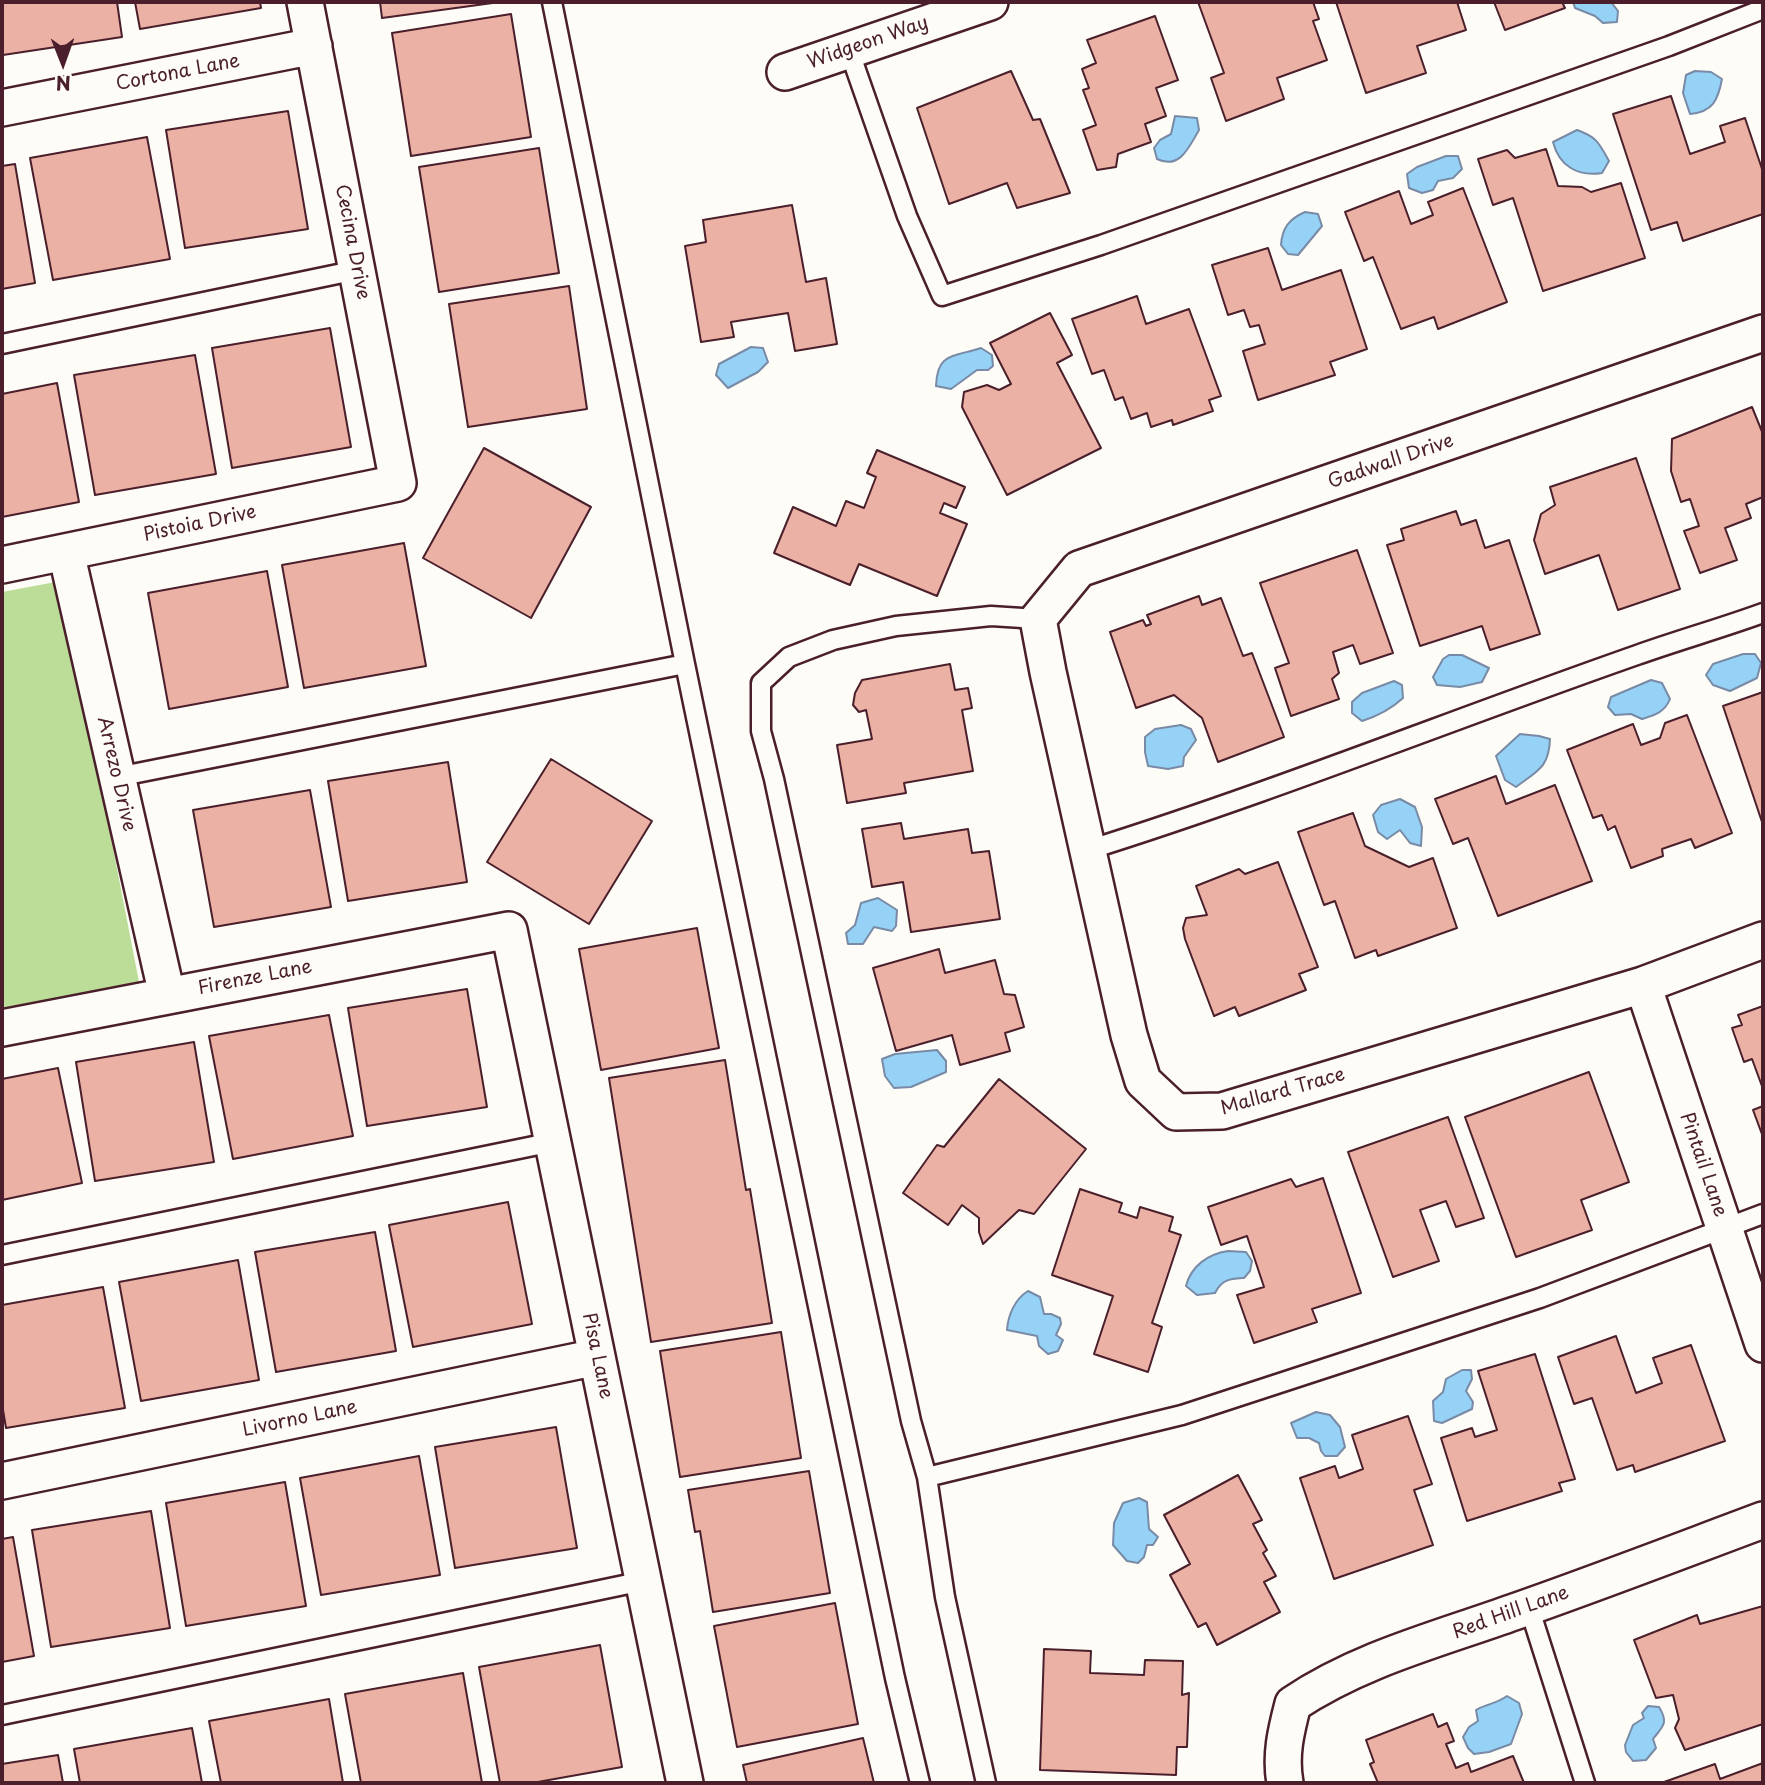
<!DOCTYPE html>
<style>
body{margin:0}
#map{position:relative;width:1765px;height:1785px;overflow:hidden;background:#fdfcf7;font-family:"Playpen Sans",sans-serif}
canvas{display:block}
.frame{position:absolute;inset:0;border:4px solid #4a1f2b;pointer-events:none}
.north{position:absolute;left:28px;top:28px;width:70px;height:70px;-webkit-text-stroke:5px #fdfcf7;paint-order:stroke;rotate:179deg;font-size:19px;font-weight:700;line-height:28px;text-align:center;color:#4a1f2b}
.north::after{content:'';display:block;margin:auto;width:24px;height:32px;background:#4a1f2b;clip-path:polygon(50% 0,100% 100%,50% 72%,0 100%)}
</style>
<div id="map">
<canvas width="1765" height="1785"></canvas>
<div class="frame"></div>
<div class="north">N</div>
</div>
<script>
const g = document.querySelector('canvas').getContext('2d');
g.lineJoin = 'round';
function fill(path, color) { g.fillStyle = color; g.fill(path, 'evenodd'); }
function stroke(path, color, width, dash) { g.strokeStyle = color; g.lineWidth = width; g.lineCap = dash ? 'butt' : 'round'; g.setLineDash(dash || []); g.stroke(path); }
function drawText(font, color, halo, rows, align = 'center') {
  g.font = font + ' "Playpen Sans",sans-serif'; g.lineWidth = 5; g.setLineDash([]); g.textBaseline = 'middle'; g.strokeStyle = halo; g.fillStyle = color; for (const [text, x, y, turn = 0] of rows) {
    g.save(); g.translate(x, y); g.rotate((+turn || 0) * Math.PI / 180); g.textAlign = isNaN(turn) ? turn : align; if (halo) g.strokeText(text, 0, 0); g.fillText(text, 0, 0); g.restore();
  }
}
const green = new Path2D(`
 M61 581 140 987 2 1014V592Z`);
const water = new Path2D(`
 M1573 2H1611L1618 11 1617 22 1603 23 1595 16 1575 8Z
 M1695 71 1711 72 1722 79C1718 100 1713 112 1690 114L1683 93 1686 75Z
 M1175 116 1197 118 1199 130C1189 147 1180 170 1157 159L1154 148 1160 140 1171 134Z
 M1577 130C1597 137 1599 143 1609 161L1602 173C1578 177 1559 166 1553 142Z
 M1446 156H1458L1462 169 1453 178 1438 181 1433 190 1422 193 1409 188 1407 174 1417 167Z
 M1305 212 1318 214 1322 226 1298 255 1288 254 1281 245C1282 228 1289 219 1305 212Z
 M751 347 763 348 768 362 758 372 728 388 716 375 719 364Z
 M981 348 992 355 993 366 988 370H977L951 389 936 386C937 352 954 357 981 348Z
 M1743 654H1755L1761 663 1757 678 1730 691 1713 685 1706 675 1713 664Z
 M1449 655H1462L1489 668 1482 682 1460 687 1437 685 1433 677 1443 659Z
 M1651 680 1662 683 1670 699C1665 712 1655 715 1642 719L1631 714 1615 715 1608 707 1611 697Z
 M1394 681 1402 685 1403 698C1390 710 1378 716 1362 721L1352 713V702L1362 693Z
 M1181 725 1191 729 1196 740 1184 757 1183 766 1168 769 1148 766 1145 752V737L1155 729Z
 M1520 734 1539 736 1550 739C1549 768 1537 771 1516 787L1505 780 1496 756Z
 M1400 799 1415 807 1422 827 1421 846 1410 843 1400 830 1387 839 1378 832 1373 815 1381 805Z
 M878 898 897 910 896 926 892 931 874 927 863 944H848L846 933 855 925 861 903Z
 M937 1050 946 1061V1072L911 1087 894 1088 885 1076 882 1059 895 1054Z
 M1228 1251 1246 1252 1252 1261 1250 1271 1244 1278C1230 1279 1222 1279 1215 1293L1197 1295 1186 1286C1191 1266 1208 1254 1228 1251Z
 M1028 1291 1040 1297 1044 1314H1051L1060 1318 1061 1324 1056 1335 1063 1340 1058 1351 1048 1354 1039 1346 1037 1336 1007 1330C1008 1315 1015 1299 1028 1291Z
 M1462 1370H1471L1472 1379 1466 1391 1473 1402 1472 1409 1442 1423 1434 1421 1433 1401 1443 1392 1446 1379Z
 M1316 1412 1330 1415 1340 1427 1345 1447 1337 1456H1325L1321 1451 1319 1443 1309 1438H1297L1291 1423Z
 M1139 1498 1147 1502 1149 1529 1158 1537 1153 1545H1147L1144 1557 1138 1563 1127 1561 1113 1545 1114 1523 1123 1503Z
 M1507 1696 1519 1703 1522 1714 1511 1744 1489 1752 1474 1754 1468 1748 1463 1737 1469 1727 1478 1721 1476 1710C1486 1704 1496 1704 1507 1696Z
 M1648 1706 1659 1707C1669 1723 1663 1726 1653 1739L1656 1748 1646 1760 1633 1761 1626 1752 1625 1745 1633 1725 1644 1718 1642 1713Z`);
const building = new Path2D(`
 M2 2H117L122 37 3 55Z
 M135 2H260L261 8 140 29Z
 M380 2H500L382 18Z
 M1198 2H1313L1319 19 1313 21 1327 60 1277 78 1284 99 1226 121 1211 78 1224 73Z
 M1336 2H1457L1466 30 1417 46 1426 73 1366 93Z
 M1494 2H1562L1565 8 1505 30Z
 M511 14 531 137 411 156 392 33Z
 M1155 16 1178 80 1156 88 1166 116 1145 124 1151 142 1118 154 1116 167 1097 170 1083 130 1096 125 1083 90 1089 88 1082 69 1096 63 1087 40Z
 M1011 71 1033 120 1040 119 1070 193 1017 208 1007 183 949 204 917 108Z
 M1671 96 1690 154 1725 142 1720 126 1745 118 1763 172V214L1683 241 1677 222 1651 230 1613 114Z
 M288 111 308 229 185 248 166 130Z
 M147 137 170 259 53 280 30 158Z
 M539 148 559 273 439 292 419 167Z
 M1546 149 1558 186 1582 187 1591 192 1621 183 1645 258 1543 291 1513 198 1493 205 1478 159 1507 150 1515 158Z
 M15 164 35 283 2 289V166Z
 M1463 188 1507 302 1438 329 1434 317 1401 329 1373 257 1364 261 1345 212 1399 191 1411 224 1433 215 1428 202Z
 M792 205 806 282 826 278 837 344 795 351 788 313 731 322 734 337 701 342 685 246 706 242 703 220Z
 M1268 248 1282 290 1341 270 1367 349 1330 362 1335 375 1258 400 1243 351 1265 344 1259 325 1250 327 1244 310 1228 315 1212 265Z
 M569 286 587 409 468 427 449 304Z
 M1137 296 1146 324 1189 309 1221 396 1209 400 1213 411 1173 425 1172 420 1151 427 1147 413 1131 419 1123 397 1115 400 1104 370 1092 374 1072 319Z
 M1050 313 1072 355 1057 363 1101 448 1007 495 962 407 964 392 987 385 999 390 1011 384 990 343Z
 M330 328 351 447 232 468 212 348Z
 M195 355 216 474 95 495 74 375Z
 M57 383 79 502 2 517V394Z
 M1752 407 1763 434V497L1746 504 1751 518 1725 528 1737 560 1700 573 1684 531 1699 526 1690 499 1681 502 1671 471 1672 439Z
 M484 448 591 507 531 618 423 558Z
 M877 450 965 487 956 508 944 503 940 513 967 524 937 596 859 564 850 585 774 553 793 507 836 526 846 501 864 508 876 477 867 473Z
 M1636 458 1680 589 1618 610 1599 555 1545 574 1534 540 1541 514 1555 505 1550 487Z
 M1456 511 1461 525 1476 520 1485 548 1509 540 1540 634 1490 650 1482 626 1420 646 1387 545 1404 540 1401 529Z
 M404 543 426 666 304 688 282 565Z
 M1357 550 1393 653 1360 664 1353 645 1333 652 1339 673 1332 679 1339 699 1291 716 1275 668 1289 663 1260 583Z
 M267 571 288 687 169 709 148 593Z
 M1199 596 1202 605 1221 598 1243 656 1252 653 1284 737 1218 762 1202 718 1174 695 1136 708 1110 632 1143 620 1146 626 1151 624 1147 615Z
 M950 664 955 690 968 688 972 708 962 710 973 771 904 783 906 793 847 803 837 745 872 739 866 710 859 712 853 705 855 693 862 680Z
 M1763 692V821L1762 822 1723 706Z
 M1687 715 1732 833 1695 848 1691 839 1662 849 1663 856 1631 868 1615 826 1608 830 1602 815 1593 818 1567 750 1633 724 1641 745 1660 738 1665 723Z
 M551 759 652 821 589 924 487 862Z
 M448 762 467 882 348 901 328 781Z
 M1496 776 1506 804 1555 785 1592 881 1498 916 1468 838 1453 844 1435 799Z
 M310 790 331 907 214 927 193 810Z
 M1353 813 1365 846 1409 867 1433 858 1457 928 1378 956 1376 950 1355 958 1335 901 1324 905 1298 832Z
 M901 823 904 839 968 829 972 853 989 851 1000 919 911 932 903 882 872 887 862 829Z
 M1278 862 1318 967 1299 974 1306 990 1239 1016 1235 1007 1214 1016 1185 939 1183 928 1186 918 1207 915 1196 886 1239 869 1245 874Z
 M697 928 719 1048 601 1070 579 949Z
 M939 949 945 973 995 960 1004 994 1015 995 1024 1027 1005 1033 1010 1051 960 1065 952 1035 896 1051 873 968Z
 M467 989 487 1107 367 1126 348 1008Z
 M1763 1006V1089L1752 1059 1744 1062 1732 1028 1742 1025 1738 1015Z
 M329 1015 353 1136 233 1159 209 1036Z
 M194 1042 214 1162 95 1181 76 1062Z
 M725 1060 746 1190 750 1189 772 1323 651 1342 609 1078Z
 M58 1068 82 1183 2 1200V1079Z
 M1589 1072 1629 1182 1581 1200 1592 1230 1516 1257 1465 1117Z
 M999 1079 1086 1149 1034 1214 1019 1210 983 1244 979 1232V1218L962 1205 948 1225 903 1193 937 1145 944 1147Z
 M1763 1106V1137L1753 1110Z
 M1448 1117 1484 1218 1456 1227 1446 1201 1420 1210 1439 1261 1393 1277 1348 1152Z
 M1323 1178 1361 1293 1312 1309 1317 1322 1254 1343 1237 1295 1264 1287 1247 1236 1221 1245 1208 1207 1291 1179 1296 1187Z
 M1080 1189 1122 1203 1119 1212 1137 1218 1140 1207 1173 1217 1169 1231 1181 1235 1152 1323 1162 1327 1148 1372 1094 1354 1113 1296 1052 1275Z
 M508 1202 532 1324 413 1347 389 1225Z
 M375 1232 396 1351 276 1372 255 1252Z
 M238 1260 259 1380 141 1401 119 1282Z
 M103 1287 125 1408 6 1428 2 1404V1305Z
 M781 1332 801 1458 680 1477 660 1351Z
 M1616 1336 1636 1393 1662 1383 1653 1358 1691 1345 1725 1441 1635 1472 1633 1465 1617 1470 1592 1398 1574 1404 1558 1357Z
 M1535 1354 1575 1479 1559 1483 1562 1491 1467 1521 1441 1438 1472 1428 1475 1437 1497 1430 1478 1371Z
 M1408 1416 1432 1484 1414 1490 1433 1545 1334 1579 1300 1478 1335 1466 1339 1478 1363 1469 1352 1435Z
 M556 1427 577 1548 455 1568 435 1447Z
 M419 1456 440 1575 321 1595 300 1478Z
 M809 1471 830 1593 713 1612 700 1531 695 1532 688 1490Z
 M1238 1475 1262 1520 1253 1524 1267 1550 1263 1553 1276 1576 1264 1582 1280 1612 1217 1645 1206 1623 1198 1627 1170 1575 1190 1564 1164 1515Z
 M285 1482 306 1606 186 1626 166 1503Z
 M151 1511 170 1628 51 1647 32 1530Z
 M13 1537 34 1656 2 1662V1539Z
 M835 1603 858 1724 737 1747 714 1626Z
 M1763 1606V1724L1685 1750 1675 1728 1679 1719 1673 1695 1656 1698 1634 1640 1697 1615 1700 1624Z
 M600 1645 622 1767 532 1783H500L479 1667Z
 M1044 1649 1091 1651 1090 1673 1144 1675 1145 1660 1183 1661 1182 1695 1189 1693 1187 1747H1177L1176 1775 1040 1770Z
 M463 1673 482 1783H361L345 1694Z
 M329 1699 343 1783H221L209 1721Z
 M1433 1714 1438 1727 1447 1723 1454 1741 1446 1744 1456 1768 1468 1763 1471 1772 1513 1756 1524 1783H1378L1370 1764 1374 1762 1366 1740Z
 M192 1728 202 1783H80L74 1749Z
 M863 1738 874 1783H747L743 1765Z
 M58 1755 63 1783H2V1764Z
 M1763 1763V1783L1664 1782 1715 1764 1720 1779Z`);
const lane = new Path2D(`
 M552 2 685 664 895 1678 920 1783
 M849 50 907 216 942 296 1101 245 1669 46 1763 9
 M2 344 357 270
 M117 777 685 664
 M1088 850C1273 792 1454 719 1637 655 1679 640 1722 628 1763 613
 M2 1255 553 1142
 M927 1477 1182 1415 1540 1298 1763 1214
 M1529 1607 1585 1783
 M2 1715 643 1581
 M986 1783 945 1597 927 1477 911 1421 774 779 761 731V683L789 657 833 640 896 626 991 616 1038 619`);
const street = new Path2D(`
 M785 72 990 2
 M2 108 314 46
 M1763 333 1079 569 1038 619 1048 672 1129 1035 1143 1081 1176 1112 1222 1111 1643 985 1763 940
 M66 552 167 995
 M2 565 398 483 305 2
 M1643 985 1763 1344
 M2 1028 509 930 685 1783
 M2 1481 597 1357
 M1285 1783C1280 1755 1286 1731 1293 1704 1360 1659 1439 1639 1514 1612 1597 1583 1680 1551 1763 1520`);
const streetNames = [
 ["Widgeon Way",868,43,-19],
 ["Cortona Lane",178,73,-11],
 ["Cecina Drive",352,242,79],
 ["Gadwall Drive",1391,462,-19],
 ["Pistoia Drive",200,524,-12],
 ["Arrezo Drive",116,774,77],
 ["Firenze Lane",255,978,-11],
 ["Mallard Trace",1283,1092,-16],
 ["Pintail Lane",1703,1165,71],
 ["Pisa Lane",597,1356,78],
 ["Livorno Lane",300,1419,-12],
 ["Red Hill Lane",1511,1613,-20]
];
fill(green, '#bbdd97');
fill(water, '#96d1f6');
stroke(water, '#788aa5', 2);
fill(building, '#ebb1a5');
stroke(building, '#4a1f2b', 2);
stroke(lane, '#4a1f2b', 23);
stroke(street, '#4a1f2b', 40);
stroke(lane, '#fdfcf7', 18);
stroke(street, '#fdfcf7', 35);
drawText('19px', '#4a1f2b', '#fdfcf7', streetNames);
</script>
